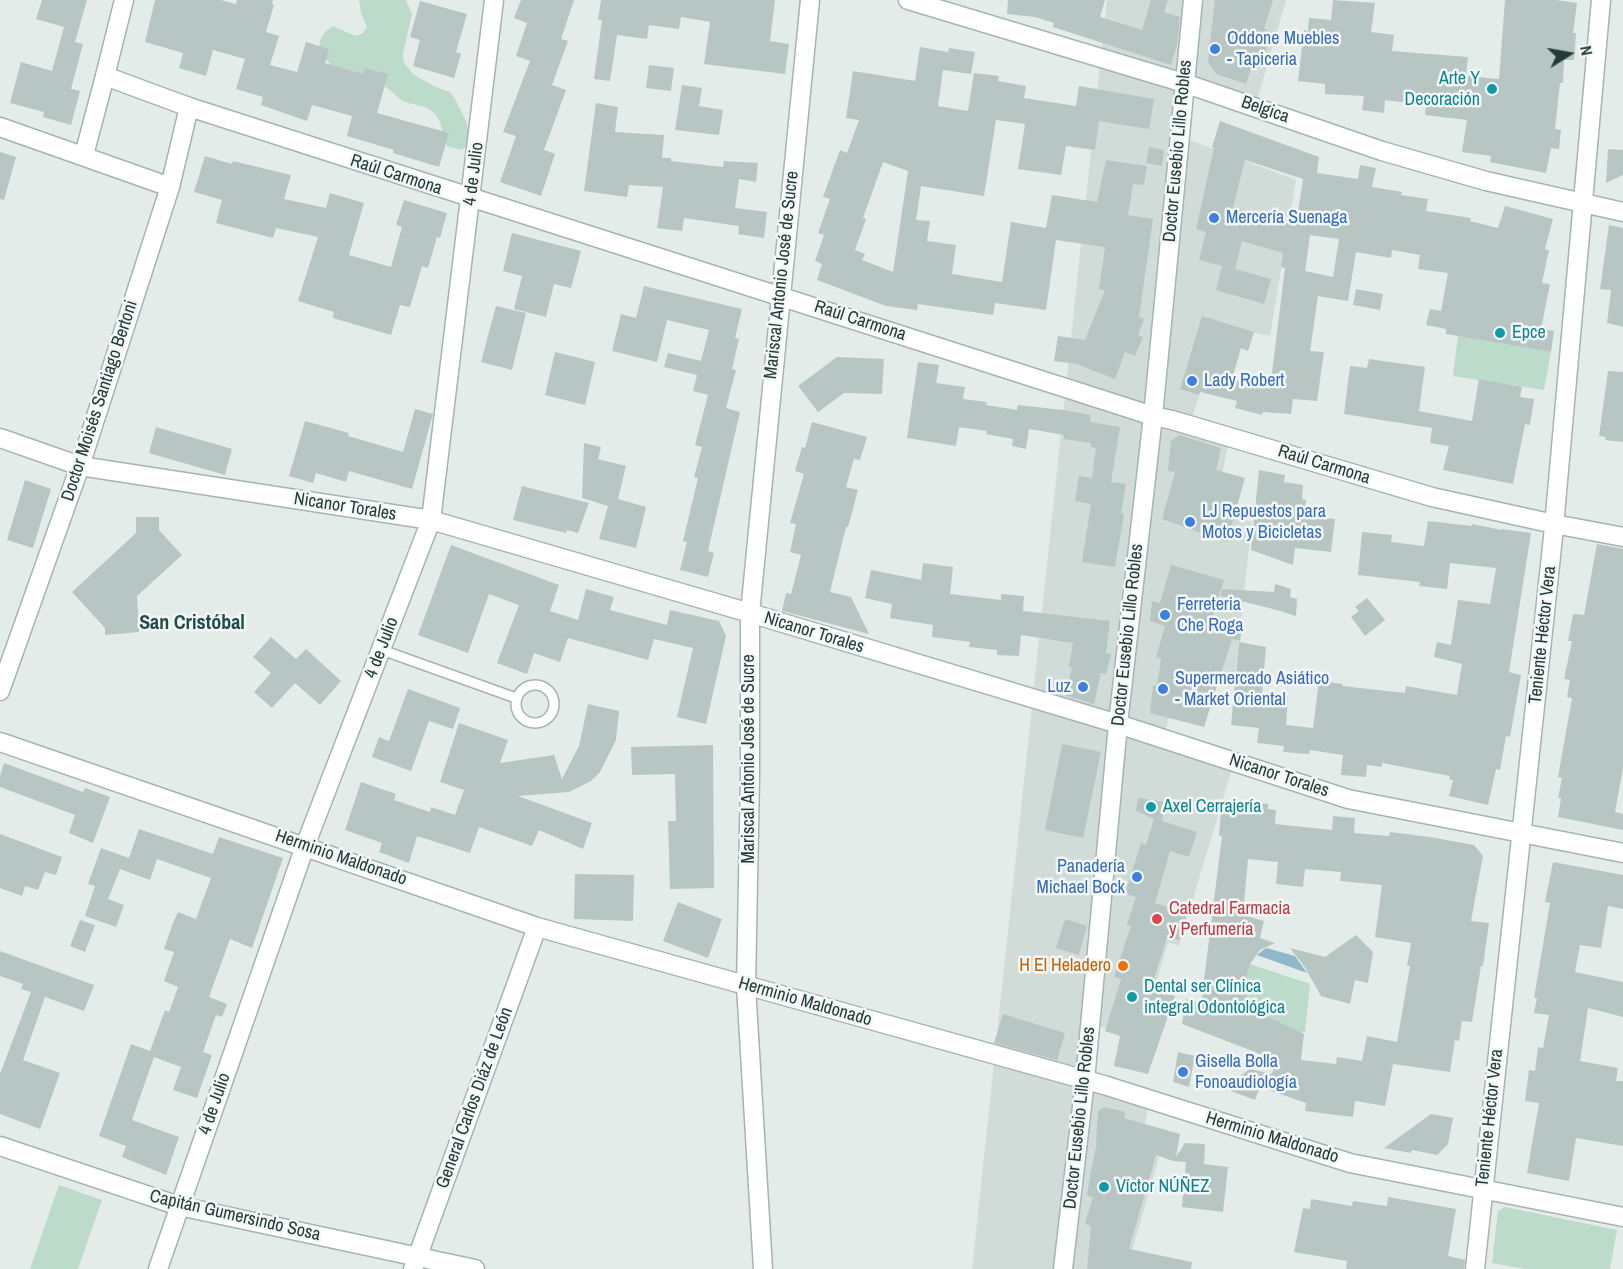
<!DOCTYPE html>
<meta charset="utf-8">
<style>
body{margin:0}
#map{position:relative;width:1623px;height:1269px;overflow:hidden;background:#e3ece9;font-family:"Archivo Narrow",sans-serif}
canvas{display:block}
.north{position:absolute;left:1539px;top:24px;width:60px;height:60px;-webkit-text-stroke:4px #f3f8f7;paint-order:stroke;rotate:79deg;font-size:16px;font-weight:700;line-height:24px;text-align:center;color:#243c39}
.north::after{content:'';display:block;margin:auto;width:21px;height:27px;background:#243c39;clip-path:polygon(50% 0,100% 100%,50% 72%,0 100%)}
</style>
<div id="map">
<canvas width="1623" height="1269"></canvas>
<div class="north">N</div>
</div>
<script>
const g = document.querySelector('canvas').getContext('2d');
g.lineJoin = 'round';
function fill(path, color) { g.fillStyle = color; g.fill(path, 'evenodd'); }
function stroke(path, color, width, dash) { g.strokeStyle = color; g.lineWidth = width; g.lineCap = dash ? 'butt' : 'round'; g.setLineDash(dash || []); g.stroke(path); }
function drawText(font, color, halo, rows, align = 'center') {
  g.font = font + ' "Archivo Narrow",sans-serif'; g.lineWidth = 5; g.setLineDash([]); g.textBaseline = 'middle'; g.strokeStyle = halo; g.fillStyle = color; for (const [text, x, y, turn = 0] of rows) {
    g.save(); g.translate(x, y); g.rotate((+turn || 0) * Math.PI / 180); g.textAlign = isNaN(turn) ? turn : align; if (halo) g.strokeText(text, 0, 0); g.fillText(text, 0, 0); g.restore();
  }
}
const built = new Path2D(`
 M1107 0H1286L1255 107 1185 83 1179 136 1296 180 1270 336 1234 328 1207 370 1192 418 1231 430 1215 510 1252 522 1234 682 1184 670 1163 738 1234 762 1179 946 1168 942 1140 1040 1091 1023 1085 1080 1150 1099 1139 1152 1159 1157 1127 1269H972Z`);
const green = new Path2D(`
 M359 0H406L412 14 403 54 404 63 414 75 436 87 450 92 455 99 466 121 470 137 468 145 462 150 447 146C441 135 443 120 433 112 425 104 413 106 403 101 396 97 392 90 385 87 376 83 365 86 357 82 336 72 300 46 333 26L355 36 363 33 367 27 361 13Z
 M1458 336 1551 352 1544 390 1453 376Z
 M1250 964 1310 984 1305 1032 1285 1034C1255 1013 1233 1007 1250 964Z
 M59 1185 102 1200 78 1269H30Z
 M1505 1207 1617 1230 1610 1269H1525L1492 1263 1498 1211Z`);
const water = new Path2D(`
 M1266 948 1295 956 1307 973 1257 955Z`);
const building = new Path2D(`
 M42 0H87L75 42 83 44 71 89 80 91 71 125 43 117 44 112 10 103 21 62 52 71 64 27 36 19Z
 M155 0H221L236 4 237 0H273L272 4 274 5 266 32 279 36 270 65 297 72 306 42 329 49 325 63 363 74 365 68 388 74 377 113 449 133 439 167 393 153 394 150 347 136 352 116 312 105 307 121 261 105 263 97 236 89 245 59 213 50 206 76 179 68 183 53 145 42Z
 M521 0H574L561 39 568 41 552 85 566 90 544 150 555 154 541 196 500 182 516 136 503 132 530 61 516 56 527 23 514 18Z
 M601 0H775L770 41 789 44 785 74 704 64 710 22 681 17 679 29 649 25 647 39 617 35 610 81 594 79 602 20H598Z
 M1008 0H1105L1100 17 1142 30 1151 0H1168L1164 12 1180 17 1177 45 1171 65 1053 27 1054 23 1035 17 1007 14Z
 M1215 0H1273L1264 29 1271 32 1264 58 1255 56 1246 84 1216 74 1208 61Z
 M1333 0 1375 3 1371 32 1394 35 1392 51 1468 57 1466 76 1499 79 1505 0H1556L1577 3 1573 33H1576L1574 60H1564L1563 83H1560L1555 129 1561 130 1559 149 1551 148 1546 173 1490 162 1491 156 1462 152 1467 120 1425 115 1426 105 1385 100 1384 113 1362 110 1364 96 1325 94V84L1298 81 1304 30 1308 31 1309 18 1331 20Z
 M420 1 467 14 456 52 461 54 454 78 413 66 420 40 410 37Z
 M920 47 948 52 949 48 975 52 971 74 943 70 938 106 968 111 974 73 999 76 998 81 1026 86 1024 98 1076 106 1079 86 1154 99 1149 129 1099 121 1095 150 1066 146 1061 175 1018 169 1025 124 996 120 984 196 921 186 916 220 930 221 927 241 956 245 952 274 1002 282 1011 222 1046 228 1052 195 1097 202 1106 160 1147 166 1144 185 1133 184 1128 215 1153 219 1139 317 1144 319 1138 335 1143 337 1135 356 1125 352 1115 379 1076 364 1054 361 1058 336 1085 340 1105 290 1099 289 1105 247 1056 240 1046 310 995 303 993 315 918 304 917 310 886 306 817 280 822 264 815 261 824 235 818 233 830 199 823 197 840 150 847 153 859 120 846 118 853 71 915 81ZM883 162 908 171 893 272 862 260 865 254 855 250 866 219 863 218Z
 M649 65 674 68 671 91 646 88Z
 M682 85 702 88 699 106 723 110 719 135 675 130Z
 M596 103 618 107 615 132 664 135 662 158H671V161L723 167 724 161 758 163 756 182 739 179 735 208 767 212 764 238 738 234 739 226 684 218 682 231 657 228 663 187 629 185 627 197 584 191Z
 M1220 121 1319 157 1317 173 1358 179 1360 165 1376 168 1372 187 1402 192 1401 195 1428 199 1426 211 1471 218 1470 221 1498 228 1505 206 1553 219 1545 249 1549 250 1542 283 1550 284 1541 329 1554 331 1551 352 1446 334V329L1426 325 1430 309 1441 311 1448 273 1418 269 1420 255 1392 250 1391 258 1356 252 1348 301 1318 296 1310 351 1324 352 1317 401 1293 399 1291 414 1263 412 1262 415 1235 408 1237 401 1200 392 1199 395 1180 389 1202 316 1254 332 1248 351 1241 348 1232 379 1270 389 1285 268 1281 267 1283 253 1242 241 1235 269 1271 279 1264 304 1216 290 1222 266 1199 260 1206 232 1196 229 1214 148 1212 147ZM1245 160 1303 179 1296 226 1233 207ZM1310 235 1339 239 1333 277 1305 271Z
 M1149 147 1164 150 1162 166 1146 163Z
 M1608 149 1623 150V175L1606 183Z
 M0 152 16 157 4 200 0 199Z
 M205 156 232 164 233 161 291 175 284 199 326 208 330 193 364 203 349 255 391 267 402 227 396 225 404 200 447 213 440 238 437 237 428 268 422 266 410 307 400 305 391 335 333 318 334 312 298 301 318 237 276 228 273 238 216 223 222 200 194 192Z
 M1609 225 1623 228V327L1607 323 1611 290 1600 289Z
 M512 233 581 251 571 288 554 284 546 317 514 309 522 276 503 271Z
 M644 286 742 309 735 338 739 339 732 369 736 370 726 408 740 412 708 551 714 553 708 577 680 570 687 542 683 541 698 478 694 477 702 447 695 445 708 395 693 391 697 375 664 367 668 353 701 361 709 330 667 320 657 362 612 351 621 314 636 318Z
 M1356 289 1383 294 1380 310 1353 305Z
 M496 306 526 313 512 370 481 362Z
 M555 352 595 362 585 405 545 395Z
 M837 357 884 359 882 394 844 393 818 412 798 386Z
 M1369 359 1425 367 1419 411 1472 421 1479 379 1522 387 1520 397 1534 399 1530 425 1525 424 1513 484 1443 470 1449 446 1430 443 1432 428 1344 414 1350 366 1367 368Z
 M918 362 939 365 936 383 965 387 963 399 987 402 986 405 1017 410 1018 405 1063 410 1091 415 1090 422 1120 427 1111 482 1126 484 1121 513 1124 514 1115 567 1082 562 1091 504 1075 501 1079 476 1092 478 1096 448 1091 447V443L1064 439V435L1029 429 1026 449 1012 446 1013 439 986 434 987 431 959 427 956 446 907 438Z
 M1608 371 1623 372V442L1605 440 1606 437 1599 436Z
 M415 409 433 414 412 489 349 471 346 482 316 473 313 483 289 476 305 421 349 433 348 436 403 452Z
 M812 422 867 437 860 460 854 459 846 487 858 490 848 527H846L830 592 851 597 869 634 782 611 786 593 791 594 801 555 790 552 796 524 790 523 804 474 795 471 802 447 805 448Z
 M156 427 232 449 225 475 149 453Z
 M1179 435 1221 448 1216 470 1245 478 1227 542 1162 519 1175 472 1168 471 1171 441Z
 M584 443 601 447 598 459 626 466 618 499 646 507 636 548 599 539 608 506 582 498Z
 M1259 470 1285 475 1284 482 1303 485 1302 499 1306 500 1304 516 1335 519 1331 552 1295 548 1293 565 1251 550Z
 M25 480 51 489 33 548 7 540Z
 M522 486 589 503 578 533 567 530 566 533 513 520Z
 M136 517H159V530L182 555 137 596 139 632 105 635V628L72 592 136 533Z
 M1428 521 1472 526V524L1502 530V529L1531 533 1509 672 1521 675 1510 737 1506 736 1500 770 1496 769 1488 805 1449 796 1453 780 1449 779 1450 776 1382 763V767L1367 765 1366 777 1341 775 1343 755 1310 750 1309 754 1283 752 1284 746 1257 743 1259 728 1231 725 1239 642 1266 647 1262 694 1288 696 1286 725 1313 728 1319 681 1343 684 1342 686 1405 693 1406 686 1457 695 1462 664 1434 657 1437 642 1451 645 1458 600 1490 604 1496 568 1450 563 1447 589 1419 586 1420 582 1358 575 1362 532 1392 535 1391 542 1424 546Z
 M1597 544 1623 549V768L1615 812 1623 814V830L1558 817 1561 798H1558L1562 778 1558 777 1572 698 1567 697 1570 680 1564 679 1572 641H1568L1573 614 1584 615Z
 M451 545 559 585 550 611 578 620 586 589 614 597 610 610 667 625 670 610 719 621 726 636 706 724 677 717 693 648 654 639 648 660 568 638 560 662 534 653 527 674 497 663 519 605 489 594 468 653 418 635Z
 M923 563 953 567 950 594 1001 600V594L1024 596 1023 611 1110 621 1106 653 1111 654 1106 674 1101 673 1094 704 1066 696 1072 667H1069L1073 643 1021 635 1019 656 997 655V650L969 647 970 642 932 637 933 625 890 618 892 604 865 598 871 570 921 580Z
 M1171 565 1224 580 1212 619 1242 626 1240 641 1232 639 1204 727 1150 713 1153 685 1157 686 1161 659 1156 657 1165 626 1150 621 1152 601 1160 603Z
 M1275 584 1291 589 1290 597 1297 599 1296 616 1277 610 1221 596 1222 589 1274 592Z
 M1367 598 1385 620 1365 636 1351 617 1359 611 1355 607Z
 M271 637 296 659 306 649 341 681 320 705 295 683 272 708 254 692 271 673 253 657Z
 M408 689 460 708 453 729 429 721 411 771 372 757 379 737 389 741Z
 M588 704 619 711 616 740 600 772 591 781 569 792 518 796 592 823 583 849 539 830 532 846 479 827 470 853 417 836 409 863 379 852 382 843 345 830 361 782 396 794 394 800 430 812 431 807 455 815 464 790 440 782 459 723 508 740 500 763 554 755 562 779 579 746Z
 M1062 744 1101 752 1083 838 1045 830Z
 M713 745 714 888 670 889 668 821H676L675 774 632 775 631 747Z
 M4 763 83 792 85 788 110 797 93 843 69 833 75 815 0 787V776Z
 M1138 798 1165 802 1162 821 1197 832 1189 857 1170 851 1155 903 1187 913 1179 940 1167 937 1151 989 1175 996 1148 1074 1114 1066 1120 1036 1105 1031 1121 979 1114 977 1131 926 1127 925 1136 897 1125 894 1141 843 1146 845 1154 819 1136 811Z
 M1222 800 1268 804V809L1276 810 1275 824 1332 830 1333 816 1355 818 1354 833 1389 836 1390 832 1430 837 1474 845 1483 856 1471 921 1489 923 1483 966H1481L1472 1022 1462 1021 1459 1041 1455 1040 1450 1072 1393 1064 1385 1106 1355 1101 1353 1117 1305 1111 1306 1103 1260 1087 1255 1100 1223 1088 1250 1069 1272 1074 1276 1060 1182 1024 1186 999 1201 1004 1222 836H1219ZM1248 859 1278 862 1276 884 1303 887 1305 869 1341 872 1340 881 1382 885 1375 937 1411 943 1407 966H1410L1397 1042 1367 1036 1362 1061 1337 1057 1336 1064 1301 1060 1304 1034 1247 1007 1245 982 1250 964 1260 950 1275 943 1260 938 1264 921 1243 915Z
 M139 829 213 854 219 837 283 858 252 948 230 939 209 997 227 1004 222 1017 216 1015 203 1052 212 1055 197 1098 173 1090 181 1067 154 1057 132 1120 179 1137 166 1175 122 1157 126 1146 99 1136 131 1044 150 1051 165 1010 169 1012 178 987 164 981 174 952 164 949 173 923 178 912 196 919 211 878 157 859 150 880 120 869 108 899 124 905 116 927 85 916 95 886 88 884 101 848 129 858Z
 M0 834 62 857 56 875 45 872 38 890 25 886 22 896 0 888Z
 M1553 862 1623 875V909L1608 906 1601 948 1580 945 1575 972 1623 982V1017L1588 1008 1580 1061 1618 1068 1616 1081H1623V1146L1576 1138 1569 1181 1527 1173 1539 1103 1525 1101 1529 1070 1535 1071 1538 1047 1543 1048 1549 1015 1534 1013 1537 998H1534L1550 903 1545 902Z
 M575 874 634 875 633 921 574 919Z
 M678 902 722 919 708 958 663 941Z
 M1065 919 1087 926 1079 955 1056 948Z
 M80 920 95 925 85 952 70 946Z
 M1356 935 1373 952 1368 983 1355 980 1350 1004 1321 996 1304 966 1290 948 1325 957Z
 M0 951 94 985 84 1011 45 997 23 1060 60 1073 40 1129 0 1114V1074L31 992 21 989 23 984 0 976Z
 M1003 1014 1065 1033 1057 1060 994 1043Z
 M1178 1052 1195 1056 1189 1087 1173 1082Z
 M1105 1107 1125 1112 1124 1118 1180 1134 1176 1157 1185 1143 1205 1144 1204 1164 1228 1167 1223 1212 1182 1207 1186 1162 1173 1161 1156 1155 1129 1249 1192 1262 1191 1269H1087L1091 1226 1085 1224 1093 1197 1087 1196 1090 1176 1097 1142 1096 1141 1098 1111Z
 M1431 1114 1453 1118 1448 1144 1437 1155 1412 1150 1411 1153 1384 1148Z
 M1388 1197 1456 1209 1448 1256 1465 1260 1464 1269H1346L1347 1261 1294 1252 1303 1208 1310 1209 1311 1199 1352 1206 1353 1201 1387 1206Z`);
const service = new Path2D(`
 M382 650 516 698
 M516 704a19 19 0 1 1 38 0a19 19 0 1 1-38 0Z`);
const minor = new Path2D(`
 M908 0 1184 83 1382 151 1486 181 1623 212
 M189 107C510 212 832 312 1153 416L1172 420 1432 497 1554 524 1623 537
 M0 127 170 187
 M84 155 105 76
 M0 438 80 466 431 520 750 613 1118 724 1348 799 1623 853
 M0 742 537 927 1104 1085 1350 1163 1623 1217
 M0 1146 179 1206 475 1269
 M158 1269 305 846 431 520 494 0
 M413 1269 537 927
 M763 1269 746 986 750 776V613L810 0
 M1475 1269 1553 537 1601 0`);
const tertiary = new Path2D(`
 M0 691 80 466 170 187 189 107 105 76 124 0`);
const secondary = new Path2D(`
 M1063 1269 1085 1080 1118 724 1153 416 1193 0`);
const markers = [
 [1215,49,6,"#3f7fe0"],
 [1492,89,6,"#0f9aa8"],
 [1214,218,6,"#3f7fe0"],
 [1500,333,6,"#0f9aa8"],
 [1192,381,6,"#3f7fe0"],
 [1190,522,6,"#3f7fe0"],
 [1165,615,6,"#3f7fe0"],
 [1083,687,6,"#3f7fe0"],
 [1163,689,6,"#3f7fe0"],
 [1151,807,6,"#0f9aa8"],
 [1137,877,6,"#3f7fe0"],
 [1157,919,6,"#e0444e"],
 [1123,966,6,"#e8710a"],
 [1132,997,6,"#0f9aa8"],
 [1183,1072,6,"#3f7fe0"],
 [1104,1187,6,"#0f9aa8"]
];
const shopNames = [
 ["Oddone Muebles",1227,39],
 ["- Tapiceria",1227,60],
 ["Mercería Suenaga",1226,218],
 ["Lady Robert",1204,381],
 ["LJ Repuestos para",1202,512],
 ["Motos y Bicicletas",1202,533],
 ["Ferreteria",1177,605],
 ["Che Roga",1177,626],
 ["Supermercado Asiático",1175,679],
 ["- Market Oriental",1175,700],
 ["Luz",1071,687,"right"],
 ["Panadería",1125,867,"right"],
 ["Michael Bock",1125,888,"right"],
 ["Gisella Bolla",1195,1062],
 ["Fonoaudiología",1195,1083]
];
const cultureNames = [
 ["Arte Y",1480,79,"right"],
 ["Decoración",1480,100,"right"],
 ["Epce",1512,333],
 ["Axel Cerrajería",1163,807],
 ["Dental ser Clínica",1144,987],
 ["integral Odontológica",1144,1008],
 ["Víctor NÚÑEZ",1116,1187]
];
const streetNames = [
 ["Belgica",1265,110,19],
 ["Doctor Eusebio Lillo Robles",1178,151,-85],
 ["4 de Julio",474,174,-83],
 ["Raúl Carmona",396,175,18],
 ["Mariscal Antonio José de Sucre",782,275,-84],
 ["Raúl Carmona",860,321,18],
 ["Doctor Moisés Santiago Bertoni",100,401,-72],
 ["Raúl Carmona",1324,465,17],
 ["Nicanor Torales",345,507,9],
 ["Nicanor Torales",814,633,17],
 ["Doctor Eusebio Lillo Robles",1128,635,-84],
 ["Teniente Héctor Vera",1543,635,-84],
 ["4 de Julio",382,648,-69],
 ["Mariscal Antonio José de Sucre",749,759,-90],
 ["Nicanor Torales",1279,776,18],
 ["Herminio Maldonado",341,858,19],
 ["Herminio Maldonado",805,1002,16],
 ["General Carlos Diáz de León",475,1098,-70],
 ["4 de Julio",215,1104,-71],
 ["Doctor Eusebio Lillo Robles",1080,1118,-84],
 ["Teniente Héctor Vera",1490,1118,-84],
 ["Herminio Maldonado",1272,1138,17],
 ["Capitán Gumersindo Sosa",235,1216,13]
];
const healthNames = [
 ["Catedral Farmacia",1169,909],
 ["y Perfumería",1169,930]
];
const foodNames = [
 ["H El Heladero",1111,966]
];
const neighbourhoodNames = [
 ["San Cristóbal",192,624]
];
fill(built, '#d1dbd8');
fill(green, '#bddbcb');
fill(water, '#8fb8cc');
fill(building, '#b8c6c3');
stroke(service, '#a6b4b1', 12);
stroke(minor, '#a6b4b1', 21);
stroke(tertiary, '#a6b4b1', 21);
stroke(secondary, '#a2b6b3', 21);
stroke(service, '#fff', 9);
stroke(minor, '#fff', 18);
stroke(tertiary, '#fff', 18);
stroke(secondary, '#fff', 18);
for (const [x, y, r, color] of markers) { const dot = new Path2D(); dot.arc(x, y, r, 0, 2 * Math.PI); g.fillStyle = color; g.fill(dot); stroke(dot, '#f3f8f7', 2); }
drawText('18px', '#366cbe', '#f3f8f7', shopNames, 'left');
drawText('18px', '#0d838f', '#f3f8f7', cultureNames, 'left');
drawText('18px', '#243c39', '#f3f8f7', streetNames);
drawText('18px', '#be3a42', '#f3f8f7', healthNames, 'left');
drawText('18px', '#c56008', '#f3f8f7', foodNames, 'right');
drawText('bold 20px', '#214c49', '#f3f8f7', neighbourhoodNames);
</script>
